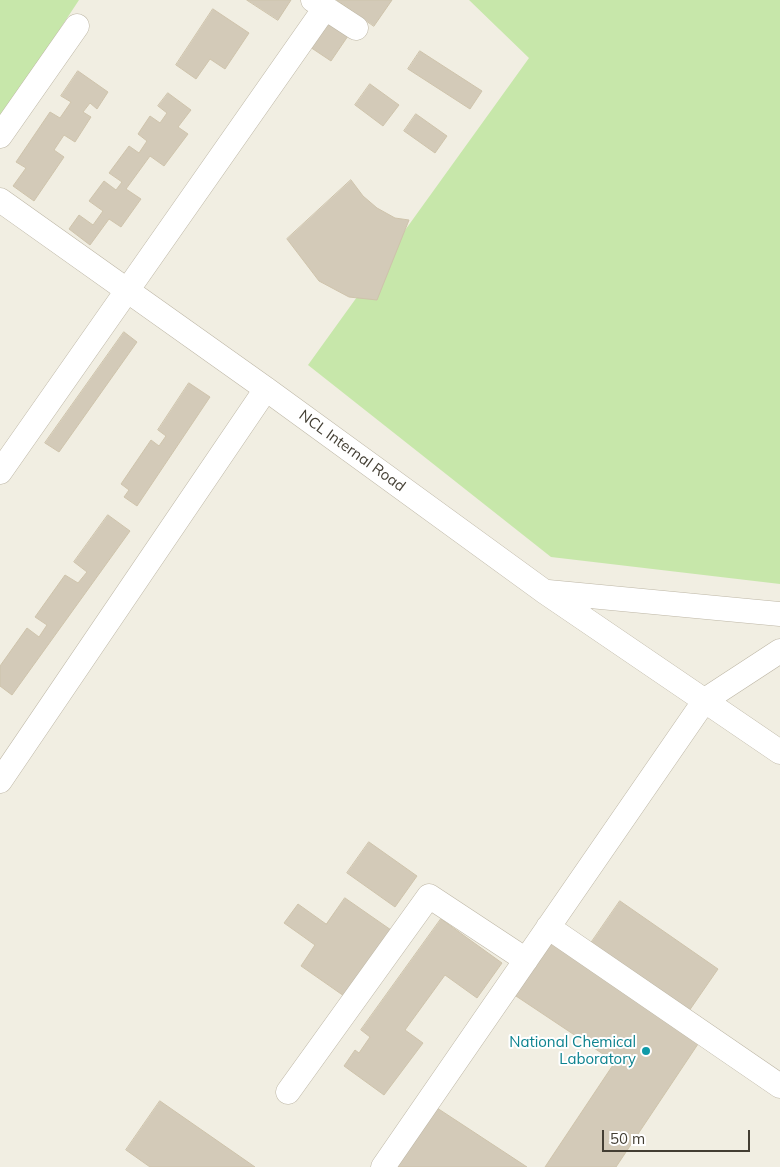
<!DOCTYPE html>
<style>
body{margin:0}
#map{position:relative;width:780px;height:1167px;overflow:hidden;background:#f1eee2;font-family:Mulish,sans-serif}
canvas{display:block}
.scale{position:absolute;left:602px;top:1130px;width:148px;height:22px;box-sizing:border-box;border:2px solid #433e33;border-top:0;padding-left:6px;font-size:15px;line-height:18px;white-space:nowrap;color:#433e33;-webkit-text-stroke:4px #fff;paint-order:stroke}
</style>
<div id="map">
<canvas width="780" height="1167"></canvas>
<div class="scale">50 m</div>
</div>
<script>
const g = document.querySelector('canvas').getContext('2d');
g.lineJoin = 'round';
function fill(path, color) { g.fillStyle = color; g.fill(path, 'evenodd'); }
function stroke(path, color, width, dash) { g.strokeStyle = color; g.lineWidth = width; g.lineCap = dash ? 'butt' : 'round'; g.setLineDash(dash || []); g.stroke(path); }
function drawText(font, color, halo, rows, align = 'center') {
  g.font = font + ' Mulish,sans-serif'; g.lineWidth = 4; g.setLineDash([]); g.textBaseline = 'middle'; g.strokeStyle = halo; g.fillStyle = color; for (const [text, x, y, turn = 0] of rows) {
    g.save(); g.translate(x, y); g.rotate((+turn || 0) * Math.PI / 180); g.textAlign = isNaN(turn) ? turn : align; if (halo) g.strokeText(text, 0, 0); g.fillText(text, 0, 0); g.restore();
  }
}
const green = new Path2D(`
 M0 0H79L0 120Z
 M469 0H780V584L551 557 308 365 529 58Z`);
const building = new Path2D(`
 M247 0H291L278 20Z
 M337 0H392L374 26Z
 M213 9 249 33 225 69 210 59 196 79 176 65Z
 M328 19 350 33 331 61 310 47Z
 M420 51 482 91 470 109 408 69Z
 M78 71 108 92 97 109 90 103 83 112 91 117 75 142 64 135 54 150 64 157 34 201 13 186 26 168 16 162 50 112 60 118 71 102 61 96Z
 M370 84 399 105 383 126 355 105Z
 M168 93 191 110 178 127 188 134 164 166 150 156 126 189 141 199 121 227 109 219 90 245 69 229 79 215 93 225 103 211 89 201 104 181 116 190 122 182 109 173 129 146 139 153 147 141 138 134 150 116 160 123 167 113 158 106Z
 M416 114 447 136 435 153 404 131Z
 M351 180 363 196 377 208 395 218 409 220 377 300 349 297 319 281 287 239Z
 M124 332 137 342 59 452 45 443Z
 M189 383 210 397 137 506 124 497 129 490 121 484 151 440 159 446 166 436 158 430Z
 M108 515 130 531 12 695 0 686V666L27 628 39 637 47 625 35 617 65 575 78 583 87 572 74 562Z
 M369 842 417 876 395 907 347 873Z
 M345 898 391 930 344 996 301 966 315 945 284 923 298 904 326 924Z
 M620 901 718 969 689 1011 591 943Z
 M441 919 502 963 477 998 445 975 405 1030 423 1043 384 1095 344 1066 355 1050 359 1053 370 1037 361 1030Z
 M546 939 700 1041 616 1167H545L615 1062 510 992Z
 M160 1101 255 1167H150L126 1150Z
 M431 1104 527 1167H389Z`);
const minor = new Path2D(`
 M313 0 356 28
 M0 136 77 26
 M0 200 266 389 545 592 780 752
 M0 472 325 8
 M548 592 780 614
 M0 781 266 389
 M548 927 780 1086
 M288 1092 429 896 526 960
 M383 1167 705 700 780 651`);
const markers = [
 [646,1051,5,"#0f9aa8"]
];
const streetNames = [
 ["NCL Internal Road",352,451,36]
];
const cultureNames = [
 ["National Chemical",636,1042],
 ["Laboratory",636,1059]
];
fill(green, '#c7e7aa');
fill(building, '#d3cab8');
stroke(building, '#cec3ab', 1);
stroke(minor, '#bdb6a5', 25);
stroke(minor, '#fff', 24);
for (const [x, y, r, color] of markers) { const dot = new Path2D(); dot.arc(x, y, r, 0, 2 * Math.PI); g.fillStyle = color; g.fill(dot); stroke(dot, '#fff', 2); }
drawText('15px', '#433e33', '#fff', streetNames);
drawText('15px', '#0d838f', '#fff', cultureNames, 'right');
</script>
